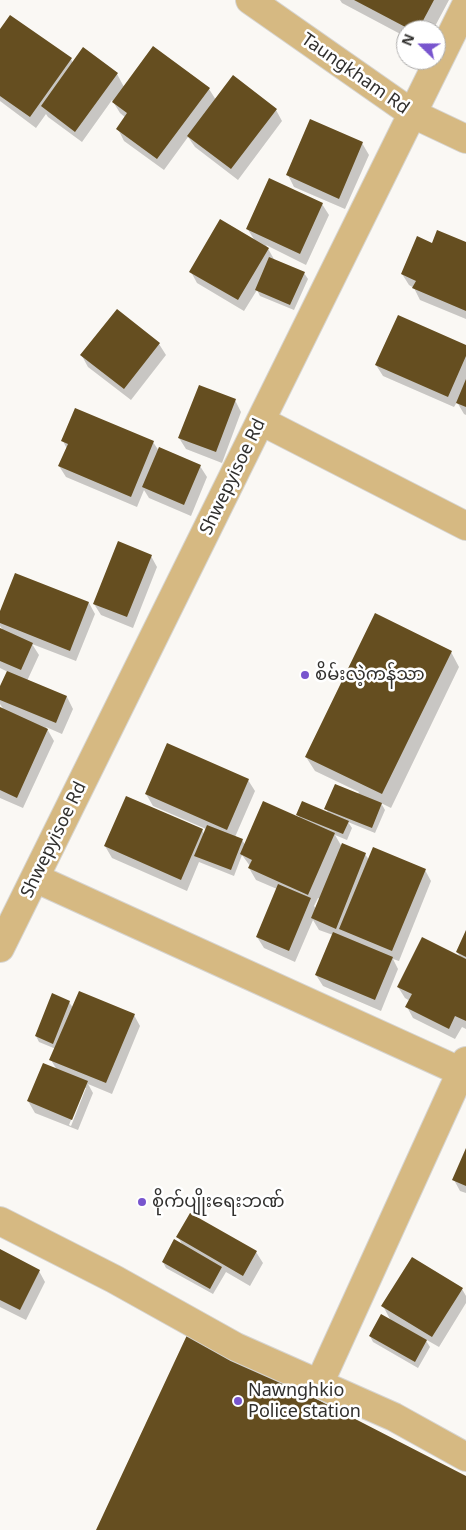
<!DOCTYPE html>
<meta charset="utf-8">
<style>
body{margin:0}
#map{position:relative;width:466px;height:1530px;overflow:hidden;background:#faf8f4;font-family:"Noto Sans",sans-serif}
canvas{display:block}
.north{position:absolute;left:396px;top:20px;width:50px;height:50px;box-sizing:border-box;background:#fff;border:1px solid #adacab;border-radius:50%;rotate:292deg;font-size:14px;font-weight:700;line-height:20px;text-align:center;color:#31302e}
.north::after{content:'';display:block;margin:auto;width:18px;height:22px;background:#7855ce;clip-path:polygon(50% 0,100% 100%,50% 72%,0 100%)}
</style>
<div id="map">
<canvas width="466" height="1530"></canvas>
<div class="north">N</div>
</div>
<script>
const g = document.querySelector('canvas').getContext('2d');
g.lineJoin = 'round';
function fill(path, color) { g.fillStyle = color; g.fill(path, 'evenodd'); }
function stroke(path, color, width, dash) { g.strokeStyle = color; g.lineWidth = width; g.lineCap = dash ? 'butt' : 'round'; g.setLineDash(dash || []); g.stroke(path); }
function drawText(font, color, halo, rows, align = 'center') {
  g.font = font + ' "Noto Sans","Noto Sans Myanmar",sans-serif'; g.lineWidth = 5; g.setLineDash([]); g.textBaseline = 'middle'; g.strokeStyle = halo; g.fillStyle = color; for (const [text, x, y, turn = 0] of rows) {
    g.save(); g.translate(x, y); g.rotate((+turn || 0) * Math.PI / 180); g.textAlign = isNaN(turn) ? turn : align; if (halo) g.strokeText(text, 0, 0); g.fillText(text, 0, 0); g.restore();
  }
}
const shadow = new Path2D(`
 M340 0H449L433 30H406V37L342 3Z
 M0 32 71 59 73 63 117 74 124 87 209 89 216 100 276 110 282 121 238 180 195 147 188 137 164 170 124 141 118 129 126 118 120 113 112 100 82 142 48 117 46 114 36 128 0 101Z
 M362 143 369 155 345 209 294 187 288 175Z
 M322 204 329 215 306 265 266 245 275 261 304 273 308 279 294 310 260 296 257 290 244 311 197 283 191 272 255 241 247 228Z
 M433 244H466V319L420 300 414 288 409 285 402 274Z
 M159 344 166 355 131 400 88 367 82 356Z
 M466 346V415L464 414 457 402 454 407 383 376 376 365Z
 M235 400 241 412 222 463 186 449 179 438Z
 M63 441 153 442 159 451 200 466 207 477 191 516 149 498 144 490 137 507 66 477 59 466 67 449Z
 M151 556 157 567 133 628 101 615 94 604Z
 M16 574 89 603 95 614 76 661 32 644 39 655 27 681 67 697 73 709 62 734 46 727 54 741 23 808 0 798V708L4 710 0 704V690L8 672 0 668V629L3 630 0 626V615Z
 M451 652 459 667 391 808 381 803 385 810 375 833 348 822 352 828 347 840 335 835 342 847 365 854 369 860 425 870 431 881 399 961 393 959 398 969 381 1011 323 986 316 975 333 935 319 930 313 920 295 962 264 948 257 937 277 889 256 880 249 868 250 866 242 855 234 876 199 862 187 891 112 858 105 846 202 830 204 834 206 829 153 806 146 794 248 780 255 791 235 837 242 840 246 846 300 819 298 815 329 814 326 809 358 794 359 792 315 771 306 757ZM318 898 320 899 316 909 314 906Z
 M466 933V1029L462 1027 455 1039 413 1018 407 1007 410 1001 405 998 398 987 461 958 457 952Z
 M69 1002 73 1008 134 1015 140 1026 112 1094 88 1084 93 1093 78 1130 35 1113 28 1101 57 1070 51 1060 56 1049 39 1042 36 1036ZM84 1088H86L71 1126 69 1125Z
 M466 1151V1193L460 1191 454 1180Z
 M178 1237 256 1252 263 1263 250 1286 226 1272 213 1294 166 1268 163 1262 183 1246Z
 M0 1252 39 1271 45 1282 26 1320 0 1307Z
 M462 1289 466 1296V1303L439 1347 425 1339 430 1347 418 1368 373 1342 370 1336 391 1321 383 1306Z`);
const building = new Path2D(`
 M354 0H434L418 30H411Z
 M10 15 72 58 30 117 0 96V29Z
 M153 46 210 88 157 159 116 129 127 113 112 102Z
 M83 47 118 73 75 132 41 106Z
 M233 75 277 109 231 169 187 136Z
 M310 119 363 142 339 199 286 175Z
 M269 178 323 203 300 254 246 229Z
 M220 219 269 248 238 300 189 272Z
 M437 230 466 242V311L412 288 416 281 401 274 417 236 432 243Z
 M269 257 305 272 290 305 255 290Z
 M117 309 160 343 124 389 80 355Z
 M398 315 466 345V356L448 397 375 365Z
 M466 379V407L456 403Z
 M199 385 236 399 216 452 178 438Z
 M75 408 154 441 131 497 58 466 68 444 61 441Z
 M159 447 201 465 184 505 142 487Z
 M118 541 152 555 127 617 93 604Z
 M15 573 89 602 70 651 0 623V611Z
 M375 613 452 651 382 794 305 757Z
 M0 628 33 643 21 670 0 661Z
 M7 671 67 696 56 723 0 700V686Z
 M0 707 48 729 17 798 0 790Z
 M167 743 249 779 227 830 145 794Z
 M335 784 382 803 372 828 324 809Z
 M126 796 203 829 181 880 104 846Z
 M263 801 335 833 308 895 248 868 252 860 240 854Z
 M302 801 349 821 343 834 296 815Z
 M207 825 243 839 231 870 194 856Z
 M342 843 366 853 336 929 311 918Z
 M373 847 426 869 392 951 339 929Z
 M278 884 311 898 289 951 256 937Z
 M466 930V957L456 952Z
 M333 932 393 957 375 1000 315 975Z
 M422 937 466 959V1021L455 1016 449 1029 405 1007 412 994 397 987Z
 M79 991 135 1014 106 1083 49 1060Z
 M52 993 70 1001 53 1044 35 1036Z
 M43 1063 88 1081 72 1120 27 1101Z
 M466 1148V1186L452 1180Z
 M190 1213 257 1251 243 1276 176 1237Z
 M174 1239 222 1267 210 1289 162 1262Z
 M0 1249 40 1270 20 1310 0 1300Z
 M412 1257 463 1288 432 1337 381 1306Z
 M381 1314 427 1340 415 1362 369 1336Z
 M188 1333 466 1476V1530H96Z`);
const minor = new Path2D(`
 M250 0 413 114 466 139
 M261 421 466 526
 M35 878 466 1074
 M0 948 466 5
 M0 1221 114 1279 236 1347 394 1417 466 1457
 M319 1384 466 1061`);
const markers = [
 [305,675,5,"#7855ce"],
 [142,1202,5,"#7855ce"],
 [238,1401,5,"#7855ce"]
];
const streetNames = [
 ["Taungkham Rd",355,74,35],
 ["Shwepyisoe Rd",233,477,-64],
 ["Shwepyisoe Rd",54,840,-64]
];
const poiNames = [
 ["စိမ်းလဲ့ကန်သာ",315,675],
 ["စိုက်ပျိုးရေးဘဏ်",152,1202],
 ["Nawnghkio",248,1391],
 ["Police station",248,1412]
];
fill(shadow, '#0003');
fill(building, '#654e20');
stroke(minor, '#d6d4d0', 30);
stroke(minor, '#d6b982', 28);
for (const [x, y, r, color] of markers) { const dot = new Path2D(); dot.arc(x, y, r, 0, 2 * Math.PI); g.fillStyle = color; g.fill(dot); stroke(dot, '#fff', 2); }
drawText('18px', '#31302e', '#fff', streetNames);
drawText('18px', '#31302e', '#fff', poiNames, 'left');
</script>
